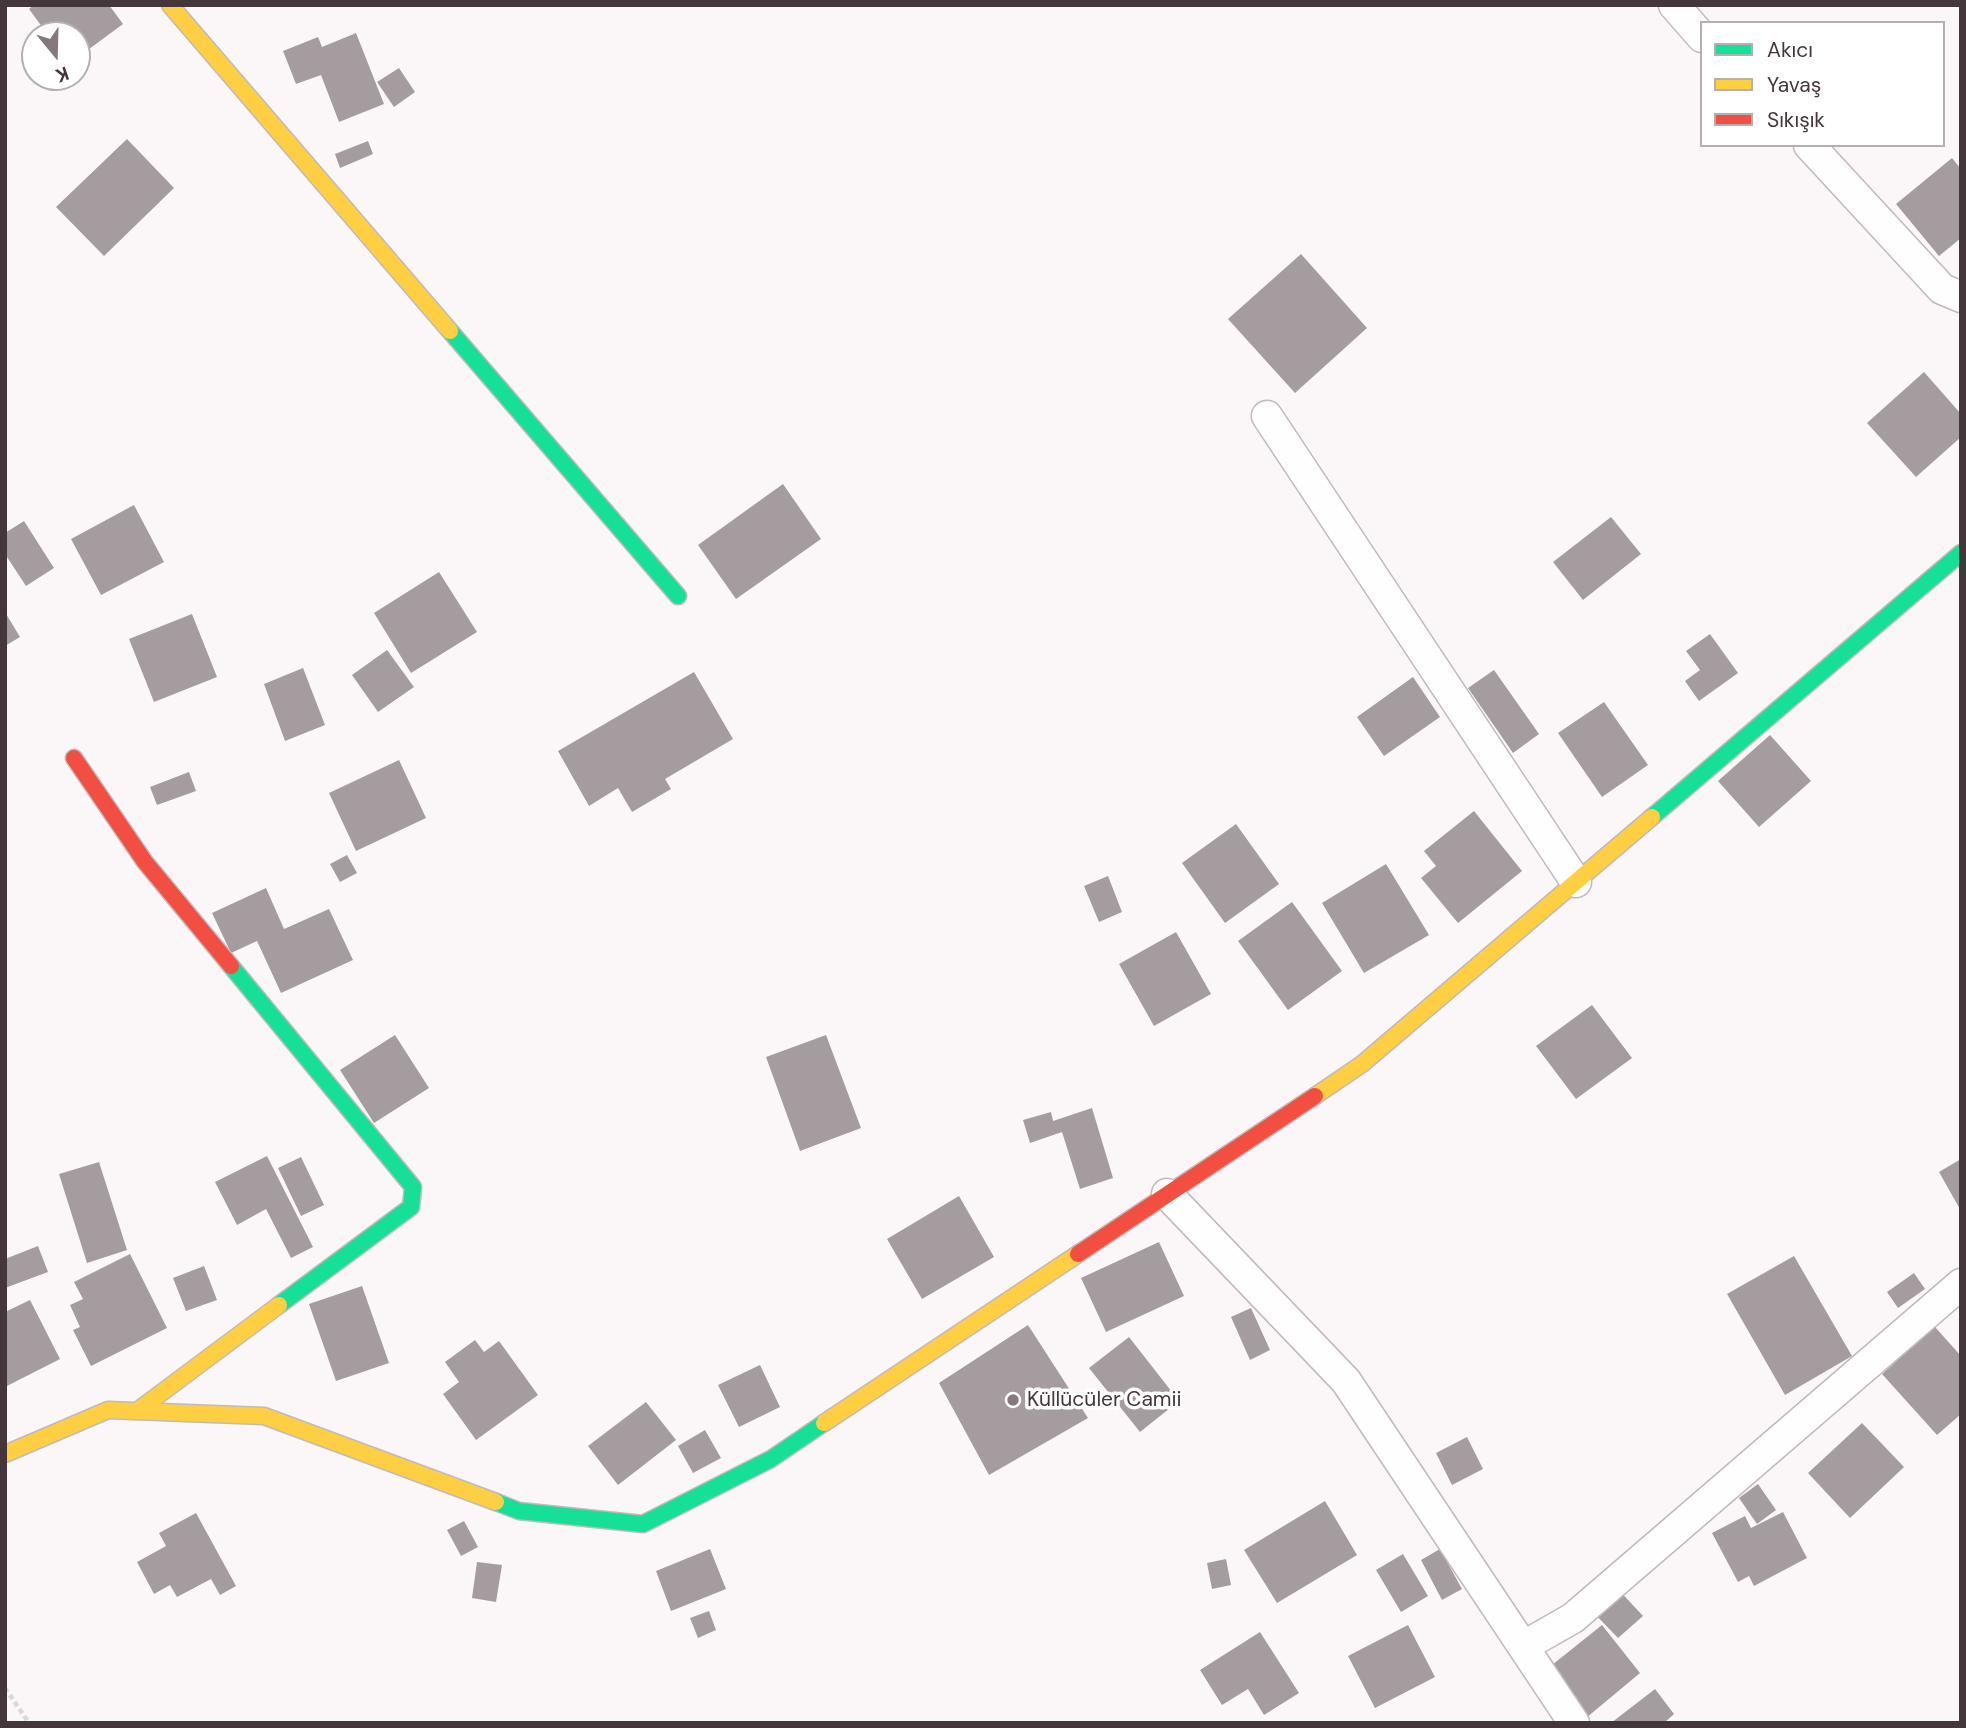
<!DOCTYPE html>
<meta charset="utf-8">
<style>
body{margin:0}
#map{position:relative;width:1966px;height:1728px;overflow:hidden;background:#fbf7f8;font-family:"DM Sans",sans-serif}
canvas{display:block}
.frame{position:absolute;inset:0;border:7px solid #44363a;pointer-events:none}
.legend{position:absolute;left:1700px;top:21px;width:245px;height:126px;box-sizing:border-box;background:#fff;border:2px solid #b4afb0;margin:0;padding:9px 12px;list-style:none;font-size:21px;color:#44363a}
.legend li{display:flex;align-items:center;gap:14px;height:35px}
.legend b{width:35px;border:2px solid #b4afb0}
.north{position:absolute;left:21px;top:21px;width:70px;height:70px;box-sizing:border-box;background:#fff;border:2px solid #b4afb0;border-radius:50%;rotate:161deg;font-size:19px;font-weight:700;line-height:28px;text-align:center;color:#44363a}
.north::after{content:'';display:block;margin:auto;width:24px;height:32px;background:#847a7c;clip-path:polygon(50% 0,100% 100%,50% 72%,0 100%)}
</style>
<div id="map">
<canvas width="1966" height="1728"></canvas>
<div class="frame"></div>
<ul class="legend">
<li><b style="height:9px;background:#16e098"></b>Akıcı</li>
<li><b style="height:9px;background:#ffcf43"></b>Yavaş</li>
<li><b style="height:9px;background:#f24e42"></b>Sıkışık</li>
</ul>
<div class="north">K</div>
</div>
<script>
const g = document.querySelector('canvas').getContext('2d');
g.lineJoin = 'round';
function fill(path, color) { g.fillStyle = color; g.fill(path, 'evenodd'); }
function stroke(path, color, width, dash) { g.strokeStyle = color; g.lineWidth = width; g.lineCap = dash ? 'butt' : 'round'; g.setLineDash(dash || []); g.stroke(path); }
function drawText(font, color, halo, rows, align = 'center') {
  g.font = font + ' "DM Sans",sans-serif'; g.lineWidth = 7; g.setLineDash([]); g.textBaseline = 'middle'; g.strokeStyle = halo; g.fillStyle = color; for (const [text, x, y, turn = 0] of rows) {
    g.save(); g.translate(x, y); g.rotate((+turn || 0) * Math.PI / 180); g.textAlign = isNaN(turn) ? turn : align; if (halo) g.strokeText(text, 0, 0); g.fillText(text, 0, 0); g.restore();
  }
}
const building = new Path2D(`
 M34 5H109L123 24 77 58V35H48L29 9Z
 M356 33 384 104 339 122 321 75 296 84 283 51 318 37 322 47Z
 M399 68 415 92 394 107 377 82Z
 M127 139 174 188 104 256 56 207Z
 M368 141 373 154 340 168 335 154Z
 M1952 158 1961 169V238L1939 256 1896 204Z
 M1301 254 1367 328 1295 393 1228 319Z
 M1924 372 1961 414V437L1916 477 1867 423Z
 M783 484 821 539 736 599 698 545Z
 M134 505 164 562 101 595 71 539Z
 M1611 517 1641 554 1583 600 1553 562Z
 M24 521 54 568 26 586 5 554V533Z
 M439 572 477 632 411 673 374 613Z
 M5 612 20 637 5 646Z
 M192 614 217 677 154 702 129 639Z
 M1710 634 1738 673 1699 701 1685 681 1700 670 1686 651Z
 M387 650 414 687 378 712 352 675Z
 M303 668 325 725 285 741 264 684Z
 M1494 670 1539 734 1513 753 1468 688Z
 M694 672 733 739 665 779 671 789 632 812 618 788 589 806 558 751Z
 M1413 677 1440 717 1384 756 1357 717Z
 M1604 702 1648 765 1602 797 1558 733Z
 M1770 735 1811 781 1759 827 1718 781Z
 M399 760 426 818 356 851 329 793Z
 M189 772 196 791 157 805 150 787Z
 M1474 811 1522 871 1458 923 1421 878 1436 866 1424 851Z
 M1236 824 1279 884 1225 923 1182 863Z
 M347 855 357 873 340 882 330 864Z
 M1386 864 1429 935 1364 973 1322 903Z
 M1108 876 1122 912 1099 922 1084 886Z
 M266 888 284 929 329 909 353 960 281 993 257 941 231 953 212 913Z
 M1292 902 1342 971 1288 1010 1238 941Z
 M1176 932 1211 994 1154 1026 1119 964Z
 M1592 1005 1632 1058 1576 1099 1536 1046Z
 M395 1035 429 1088 374 1123 340 1070Z
 M826 1035 861 1128 800 1151 766 1057Z
 M1092 1108 1113 1178 1080 1189 1062 1132 1030 1143 1023 1120 1051 1112 1053 1121Z
 M267 1156 313 1247 291 1258 266 1209 237 1225 215 1182Z
 M301 1157 324 1205 301 1216 278 1168Z
 M1961 1159V1211L1939 1172Z
 M99 1162 127 1250 87 1263 59 1174Z
 M959 1196 994 1257 922 1299 887 1239Z
 M1159 1242 1184 1296 1106 1332 1081 1278Z
 M38 1246 48 1272 5 1288V1259Z
 M130 1254 167 1328 91 1366 73 1330 80 1327 70 1305 83 1299 74 1282Z
 M1794 1256 1852 1356 1785 1395 1727 1294Z
 M204 1266 217 1300 186 1311 173 1278Z
 M1914 1273 1925 1289 1898 1308 1887 1292Z
 M362 1286 389 1363 336 1381 309 1304Z
 M30 1300 60 1359 5 1387V1312Z
 M1251 1308 1270 1350 1250 1360 1231 1317Z
 M1028 1325 1088 1418 989 1475 939 1383Z
 M1935 1327 1961 1356V1414L1937 1435 1882 1374Z
 M1129 1337 1179 1401 1140 1432 1089 1368Z
 M475 1340 484 1352 499 1341 538 1395 476 1440 443 1394 459 1382 445 1362Z
 M760 1365 780 1407 739 1427 718 1385Z
 M646 1402 676 1440 618 1485 588 1446Z
 M1862 1423 1904 1467 1850 1518 1808 1473Z
 M705 1430 721 1458 693 1473 678 1446Z
 M1467 1437 1483 1469 1452 1485 1436 1453Z
 M1758 1484 1776 1510 1757 1524 1739 1498Z
 M1325 1501 1357 1555 1277 1603 1244 1550Z
 M1783 1512 1807 1558 1754 1586 1749 1576 1738 1582 1712 1533 1745 1516 1751 1528Z
 M196 1513 236 1586 220 1595 211 1579 177 1597 170 1585 154 1594 137 1562 166 1546 159 1533Z
 M464 1521 478 1547 461 1556 447 1530Z
 M710 1549 726 1589 671 1611 656 1571Z
 M1440 1549 1462 1589 1442 1600 1421 1560Z
 M1403 1554 1428 1596 1401 1612 1376 1570Z
 M1226 1559 1231 1585 1212 1589 1207 1563Z
 M477 1562 502 1565 496 1602 472 1598Z
 M1616 1587 1643 1616 1618 1638 1591 1610Z
 M709 1611 716 1630 698 1638 690 1618Z
 M1408 1625 1435 1677 1375 1708 1348 1656Z
 M1602 1625 1640 1673 1586 1718 1547 1669Z
 M1260 1632 1299 1693 1264 1715 1248 1689 1222 1705 1200 1670Z
 M1655 1689 1674 1714 1664 1723H1611Z`);
const path = new Path2D(`
 M5 1688 29 1723`);
const street = new Path2D(`
 M1674 5 1702 37
 M1809 145 1942 289 1961 297
 M1267 416 1576 882
 M1167 1194 1346 1381 1574 1723
 M1524 1646 1573 1618 1961 1284`);
const fast = new Path2D(`
 M450 331 678 596
 M1652 817 1961 553
 M231 966 413 1187 411 1207 279 1305
 M496 1502 519 1511 643 1524 771 1459 824 1423`);
const slow = new Path2D(`
 M170 5 450 331
 M1315 1096 1362 1064 1652 817
 M137 1411 279 1305
 M824 1423 1078 1254
 M5 1454 108 1410 264 1416 496 1502`);
const jam = new Path2D(`
 M74 758 145 862 231 966
 M1078 1254 1315 1096`);
const markers = [
 [1013,1400,7,"#847a7c"]
];
const poiNames = [
 ["Küllücüler Camii",1027,1400]
];
fill(building, '#a49c9e');
stroke(street, '#c1b9bc', 33);
stroke(fast, '#c1b9bc', 19);
stroke(slow, '#c1b9bc', 19);
stroke(jam, '#c1b9bc', 19);
stroke(path, '#dad7d8', 4.5, [5, 3.5]);
stroke(street, '#fefefe', 30);
stroke(fast, '#16e098', 16);
stroke(slow, '#ffcf43', 16);
stroke(jam, '#f24e42', 16);
for (const [x, y, r, color] of markers) { const dot = new Path2D(); dot.arc(x, y, r, 0, 2 * Math.PI); g.fillStyle = color; g.fill(dot); stroke(dot, '#fff', 2.5); }
drawText('21px', '#44363a', '#fff', poiNames, 'left');
</script>
